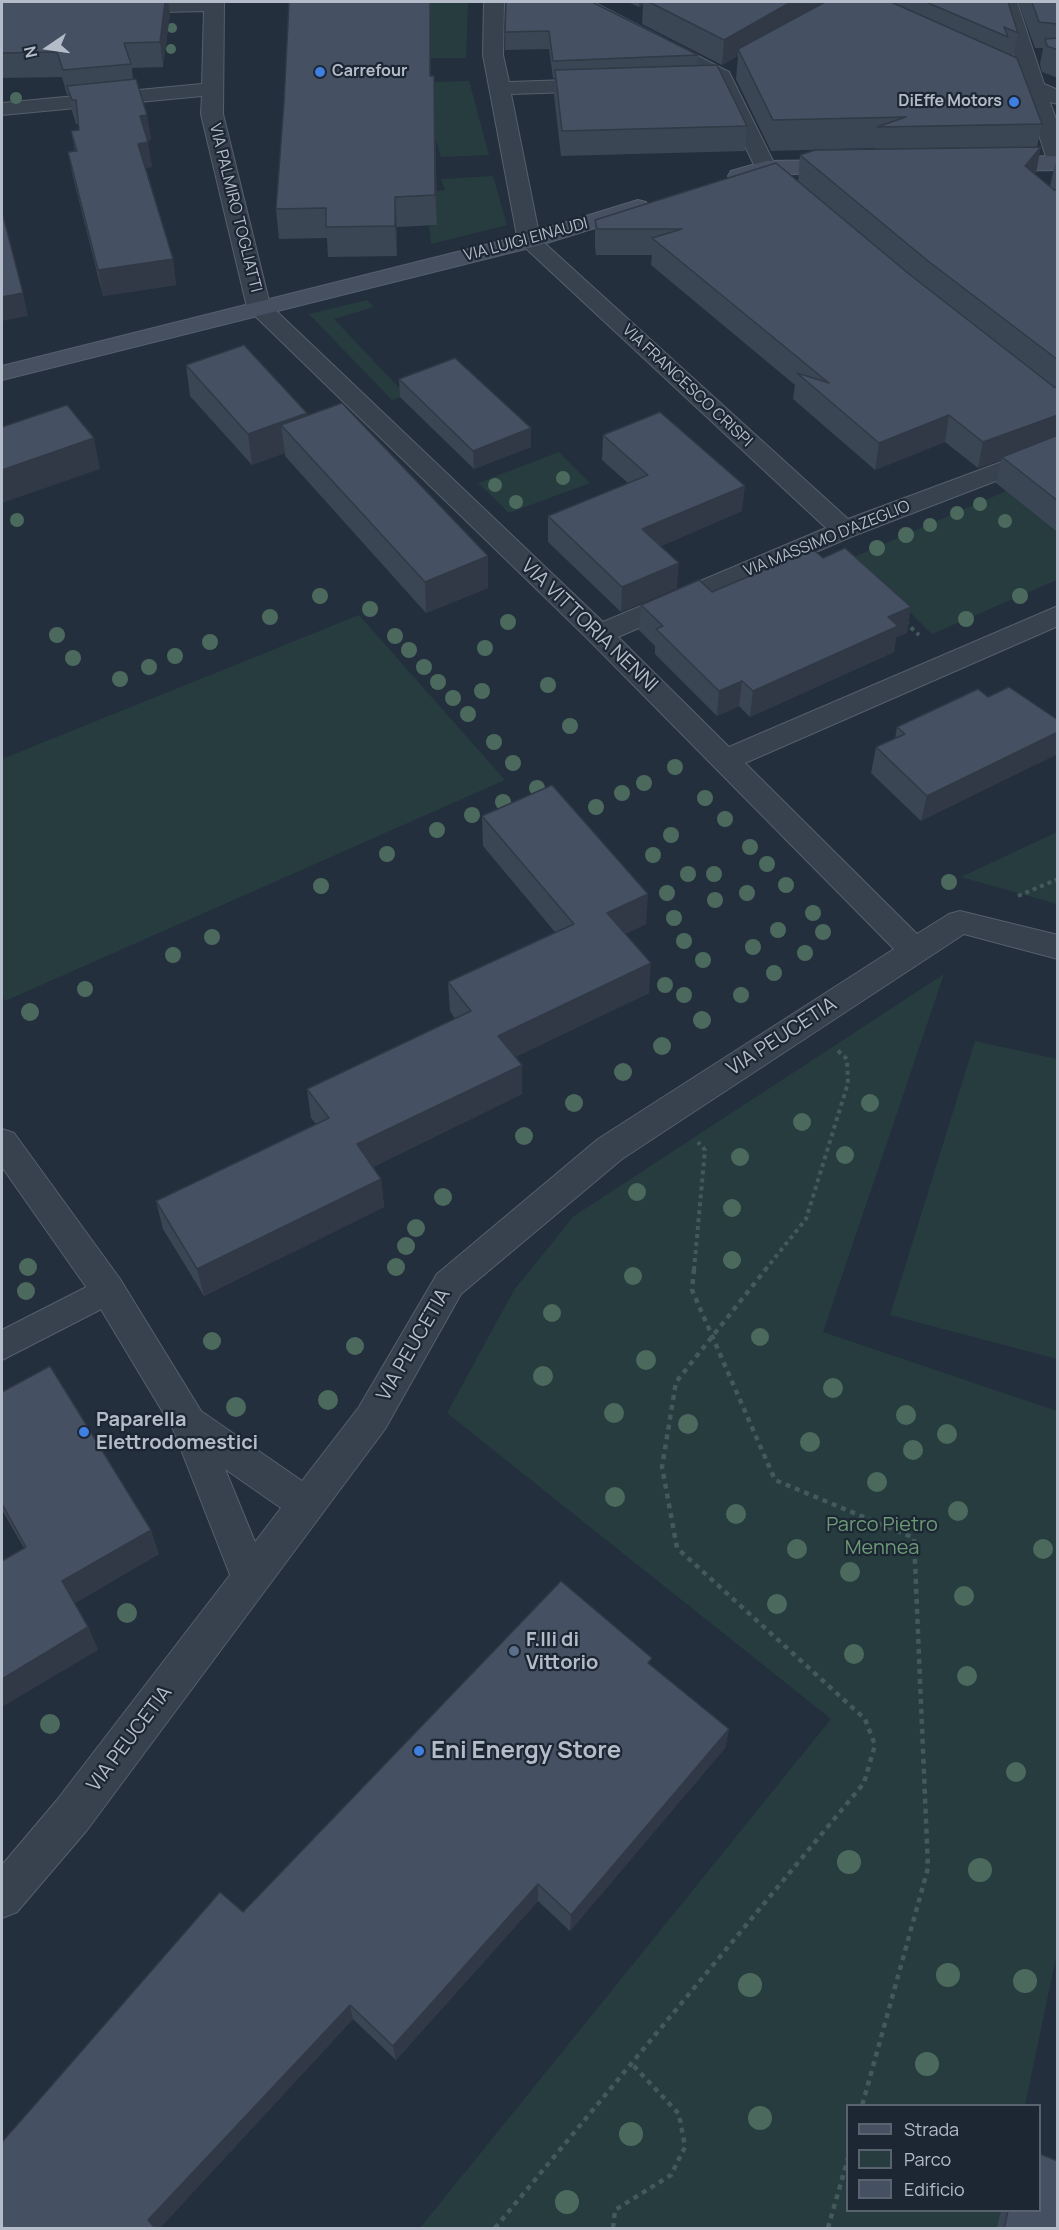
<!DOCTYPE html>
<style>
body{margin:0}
#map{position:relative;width:1059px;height:2230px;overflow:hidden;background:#242f3e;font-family:Manrope,sans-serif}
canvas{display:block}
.frame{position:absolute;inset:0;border:3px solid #b4bcc9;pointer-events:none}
.legend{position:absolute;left:846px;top:2104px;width:195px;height:108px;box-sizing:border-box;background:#1d2633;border:2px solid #59626f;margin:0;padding:8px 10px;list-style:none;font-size:18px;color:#b4bcc9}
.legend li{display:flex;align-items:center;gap:12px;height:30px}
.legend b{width:30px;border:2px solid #59626f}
.north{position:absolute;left:18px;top:18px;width:60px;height:60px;-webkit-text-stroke:4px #1d2633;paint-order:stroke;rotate:257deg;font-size:16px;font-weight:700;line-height:24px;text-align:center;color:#b4bcc9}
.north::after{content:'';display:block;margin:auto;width:21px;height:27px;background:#b4bcc9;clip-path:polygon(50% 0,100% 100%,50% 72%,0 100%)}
</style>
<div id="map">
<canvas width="1059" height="2230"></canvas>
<div class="frame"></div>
<ul class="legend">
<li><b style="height:8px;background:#465061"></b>Strada</li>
<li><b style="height:16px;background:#263c3f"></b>Parco</li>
<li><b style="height:16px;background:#455162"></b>Edificio</li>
</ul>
<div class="north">N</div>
</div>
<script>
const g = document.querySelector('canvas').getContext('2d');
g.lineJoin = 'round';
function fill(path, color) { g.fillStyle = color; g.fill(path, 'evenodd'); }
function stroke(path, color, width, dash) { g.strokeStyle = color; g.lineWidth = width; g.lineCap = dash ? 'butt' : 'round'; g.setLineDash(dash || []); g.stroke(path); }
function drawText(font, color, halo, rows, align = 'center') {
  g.font = font + ' Manrope,sans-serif'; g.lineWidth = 4.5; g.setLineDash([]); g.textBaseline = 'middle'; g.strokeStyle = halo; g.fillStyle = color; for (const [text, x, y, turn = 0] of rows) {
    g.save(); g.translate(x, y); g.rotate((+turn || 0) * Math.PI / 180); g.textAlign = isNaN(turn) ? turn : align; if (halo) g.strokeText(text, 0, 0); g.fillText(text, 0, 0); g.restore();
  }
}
const green = new Path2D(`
 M431 2H468L466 58H431Z
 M469 81 489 155 441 157 435 137 433 82Z
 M493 176 507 225 431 244 429 226 437 225 436 191 445 190 441 179Z
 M367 300 374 307 334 319 406 395 392 400 309 314Z
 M559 452 590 483 509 513 478 483Z
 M1006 491 1057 533V580L932 634 854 557Z
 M359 615 505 780 5 1001 2 995V759Z
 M1057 832V904L961 877Z
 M944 974 823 1332 1057 1411V1953L1025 2105 848 2106V2210L1001 2211 996 2228H420L831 1719 447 1413 514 1290 574 1216Z
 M975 1041 1057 1059V1359L890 1315Z`);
const pathFar1 = new Path2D(`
 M905 622 919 635
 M1018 896 1058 879
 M694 1270 705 1150 698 1142
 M765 1270 806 1219 848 1083 847 1059 837 1050`);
const path = new Path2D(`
 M694 1269 692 1290 775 1480 914 1538 928 1868 862 2106
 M495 2228 864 1783 875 1745 865 1719 677 1548 662 1467 676 1382 766 1269
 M613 2228 615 2210 671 2175 685 2147 679 2114 632 2064
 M828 2228 848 2158`);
const service = new Path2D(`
 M108 1276 119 1280 124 1290 119 1300 2 1360V1330Z`);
const minor = new Path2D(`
 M121 2H224L223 114 270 305 603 622 826 528 518 241 483 55 484 2H504L503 55 509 82 599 79 606 81 609 85 606 89 599 91 511 94 540 239 848 519 1058 441V457L853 536 618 637 729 747 1058 606V626L745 763 917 934 949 914 960 911 1058 935V959L964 934 622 1159 461 1294 385 1429 87 1830 17 1912 2 1918V1865L57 1800 230 1575 173 1429 96 1301 2 1167V1129L14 1133 120 1279 201 1411 302 1481 359 1407 437 1274 598 1139 894 949 589 640 251 312 247 307 201 114 202 96 2 115V103L202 84 204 11 123 13 116 11 113 7ZM225 1469 281 1508 255 1542Z
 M569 2H593L729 72 775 165 804 188 807 193 804 198H788L758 173 713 80 572 6Z
 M997 2H1017L1044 84 1058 90V104L1050 102 1058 125V166L1050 165 1047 160 1025 91 978 69 975 65 978 61H992L1020 73Z`);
const secondary = new Path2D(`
 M1058 156V170L993 171 985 169 982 164 985 159 993 157Z
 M845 160 853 162 856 167 853 172 767 175 739 183 731 181 728 176 731 171 766 161Z
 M638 200 646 202 649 207 646 212 537 246 2 380V366L521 236Z`);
const trees = [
 [172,28,5],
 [171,49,5],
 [16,98,6],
 [563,478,7],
 [495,485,7],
 [516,502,7],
 [980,504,7],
 [957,513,7],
 [17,520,7],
 [1005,521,7],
 [930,525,7],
 [906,535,8],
 [877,548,8],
 [320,596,8],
 [1020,596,8],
 [370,609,8],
 [270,617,8],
 [966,619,8],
 [508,622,8],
 [57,635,8],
 [395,636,8],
 [210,642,8],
 [485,648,8],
 [409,650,8],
 [175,656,8],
 [73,658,8],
 [149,667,8],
 [424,667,8],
 [120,679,8],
 [438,682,8],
 [548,685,8],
 [482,691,8],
 [453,698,8],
 [468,714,8],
 [570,726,8],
 [494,742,8],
 [513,763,8],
 [675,767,8],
 [644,783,8],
 [537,788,8],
 [622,793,8],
 [705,798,8],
 [503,802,8],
 [596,807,8],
 [472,815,8],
 [725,819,8],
 [437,830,8],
 [671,835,8],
 [750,847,8],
 [387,854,8],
 [653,855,8],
 [767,864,8],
 [688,874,8],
 [714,874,8],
 [949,882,8],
 [786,885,8],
 [321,886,8],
 [667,893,8],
 [747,893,8],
 [715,900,8],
 [813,913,8],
 [674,918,8],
 [778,930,8],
 [823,932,8],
 [212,937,8],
 [684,941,8],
 [753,947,8],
 [805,953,8],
 [173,955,8],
 [703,960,8],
 [774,973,8],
 [665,985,8],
 [85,989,8],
 [684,995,8],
 [741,995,8],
 [30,1012,9],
 [702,1020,9],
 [662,1046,9],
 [623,1072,9],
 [574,1103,9],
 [870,1103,9],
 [802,1122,9],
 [524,1136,9],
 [845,1155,9],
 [740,1157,9],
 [637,1192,9],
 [443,1197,9],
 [732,1208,9],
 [416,1228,9],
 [406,1246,9],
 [732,1260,9],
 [28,1267,9],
 [396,1267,9],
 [633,1276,9],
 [26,1291,9],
 [552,1313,9],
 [760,1337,9],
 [212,1341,9],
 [355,1346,9],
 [646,1360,10],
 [543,1376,10],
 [833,1388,10],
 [328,1400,10],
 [236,1407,10],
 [614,1413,10],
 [906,1415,10],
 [688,1424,10],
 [947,1434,10],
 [810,1442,10],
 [913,1450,10],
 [877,1482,10],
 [615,1497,10],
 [958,1511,10],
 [736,1514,10],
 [797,1549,10],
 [1043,1549,10],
 [850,1572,10],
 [964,1596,10],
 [777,1604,10],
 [127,1613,10],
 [854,1654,10],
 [967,1676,10],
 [50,1724,10],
 [1016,1772,10],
 [849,1862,12],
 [980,1870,12],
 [948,1975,12],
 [1025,1981,12],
 [750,1985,12],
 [927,2064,12],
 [760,2118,12],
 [631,2134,12],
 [567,2202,12]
];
const wall = new Path2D(`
 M2 2H168L170 14 163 67 132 68 133 80 147 115 151 140H147L152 167 146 168 173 259 176 285 103 296 73 177 68 152 75 151 71 131 79 130V124H76L72 111 69 94 67 95 62 77 2 78Z
 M289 2H431V76L435 106 437 225 397 227V256L328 257 327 238 279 239 276 209 284 102Z
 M506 2 698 55 697 65 747 126 745 151 561 156 554 95 555 78H553L549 49 505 50Z
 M628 2H1008L1018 33 1013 56 1042 124 1037 147 1036 173 1035 174 1050 186 1055 164 1058 161V533L996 483 1001 460 978 468 945 442 875 470 793 399 795 385 651 265 652 255H596L595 247V220L798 181 800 155 874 149V148L771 151 736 79 738 56 722 65 642 24 643 5 639 7Z
 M1018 2H1058V78L1042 72 1040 64 1043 48H1035Z
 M186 365 307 413V416L488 556V588L426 613 285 456V453L252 465 190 396Z
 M399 379 531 428V447L474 469 400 397Z
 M603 435 742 511 661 546 677 588 621 612 548 542V516L628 483 602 460Z
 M712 592 907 633 896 637 894 652 750 717 739 706 717 716 655 654V646L639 630 641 605Z
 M978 689 921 821 871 773 876 747 895 739 897 727Z
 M482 816 646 924 625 934 649 993 515 1057 522 1094 373 1167 381 1179 384 1207 204 1296 163 1229 156 1201 316 1124 311 1118 307 1089 455 1019 450 1011 448 982 555 932 483 846Z
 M2 1392 159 1554 75 1603 88 1627 98 1650 24 1548 2 1510Z
 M729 1729 725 1748 570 1931 538 1901 396 2060 353 2019 159 2229H2L243 1912Z
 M1001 2211H1040L1058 2229H996Z`);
const shadedWall = new Path2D(`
 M165 2H168L170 14 163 67 160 42Z
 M430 2 431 19V106L430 76Z
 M639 2H643V5L639 7Z
 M791 2H833L738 49V56L722 65 724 40Z
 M434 76 435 106 437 225 435 195Z
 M147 115 151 140 143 141 140 116Z
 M148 142 152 167 142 169 138 144Z
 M1041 147 1036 173 1020 192 1025 166Z
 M395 197 397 227V256L395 226Z
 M173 259 176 285 103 296 98 270Z
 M23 293 28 316 2 321V297Z
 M307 413 310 444 281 425 285 453 252 465 248 434Z
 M949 415 945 442 875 470 879 443Z
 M1058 415V440L1002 457 1001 460 978 468 983 442Z
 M531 428V447L474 469 473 451Z
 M94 438 100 469 2 503V470Z
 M745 486 742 511 641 555 642 529Z
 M488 556V588L426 613 425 582Z
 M679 563 677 588 621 612 622 587Z
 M911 607 907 633 896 637 894 652 750 717 753 691 888 617Z
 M742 681 739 706 717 716 719 691Z
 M1058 732V754L921 821 927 796Z
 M648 894 646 924 606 943 607 913Z
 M651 963 649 993 499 1065 498 1036Z
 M522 1065V1094L361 1173 357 1144Z
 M381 1179 384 1207 204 1296 197 1269Z
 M151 1530 159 1554 72 1605 62 1581Z
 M88 1627 98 1650 2 1707V1679Z
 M729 1729 725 1748 570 1931 571 1915Z
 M538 1884V1901L396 2060 393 2046Z
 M350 2005 353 2019 159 2229H155L148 2220Z`);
const building = new Path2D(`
 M2 2H165L160 42 124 43 131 64 63 70 57 52 2 53Z
 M289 2H430V76H434L435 195 395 197V226L326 227V208L276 209 284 102Z
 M506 2H592L698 55 553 61 549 31 505 32Z
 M649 2H791L724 40Z
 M825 2H891L1017 58 1042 124 877 127 906 117 773 120 738 49Z
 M926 2H1008L1018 33 1004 27 1008 37Z
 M1032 2H1058V24L1039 22Z
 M1058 38V50L1047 46 1045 39Z
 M717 65 747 126 562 131 555 70Z
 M136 79 147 115 140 116 148 142 138 144 173 259 98 270 68 152 77 151 71 131 79 130 76 100H72L67 86Z
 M1041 147 1025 166 1054 190H1058V360L928 261 800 155 815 150Z
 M776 163 909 274 1054 387 1058 388V415L983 442 949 415 879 443 797 373 829 383 652 238 682 229H597L595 220Z
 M2 212 23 293 2 297Z
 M244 345 307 413 248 434 186 365Z
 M455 358 531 428 473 451 399 379Z
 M342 403 488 556 425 582 281 425Z
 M67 405 94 438 2 470V427Z
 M660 412 745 486 642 529 679 563 622 587 548 516 648 475 603 435Z
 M1058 435V501L1002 457Z
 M845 548 911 607 888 617 898 626 753 691 742 681 719 691 656 629 663 626 641 605 699 580 712 592 813 549 823 558Z
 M1009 687 1058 720V732L927 796 876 747 905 734 897 727 978 689 988 697Z
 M552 785 648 894 607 913 651 963 498 1036 522 1065 357 1144 381 1179 197 1269 156 1201 329 1118 307 1089 471 1011 448 982 574 924 482 816Z
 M50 1366 151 1530 62 1581 88 1627 2 1679V1561L26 1547 2 1504V1392Z
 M561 1581 652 1658 648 1663 729 1729 571 1915 538 1884 393 2046 350 2005 148 2220 156 2229H2V2142L39 2100 220 1892 243 1912Z
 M1040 2154 1058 2161V2229H1004L1008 2211H1040Z`);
const markers = [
 [320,72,6,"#3f7fe0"],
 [1014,102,6,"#3f7fe0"],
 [84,1432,6,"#3f7fe0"],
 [514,1651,6,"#5c6f8a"],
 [419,1751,6,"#3f7fe0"]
];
const farPoinames = [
 ["Carrefour",332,72],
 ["DiEffe Motors",1002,102,"right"]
];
const farStreetnames = [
 ["VIA PALMIRO TOGLIATTI",235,208,76],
 ["VIA LUIGI EINAUDI",526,240,-15],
 ["VIA FRANCESCO CRISPI",687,386,43],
 ["VIA MASSIMO D'AZEGLIO",827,539,-22]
];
const streetNames = [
 ["VIA VITTORIA NENNI",589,626,44],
 ["VIA PEUCETIA",782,1037,-33],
 ["VIA PEUCETIA",414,1345,-60],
 ["VIA PEUCETIA",130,1739,-53]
];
const poiNames = [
 ["Paparella",96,1420],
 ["Elettrodomestici",96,1443],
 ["F.lli di",526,1640],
 ["Vittorio",526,1663]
];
const parkNames = [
 ["Parco Pietro",882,1525],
 ["Mennea",882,1548]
];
const nearPoinames = [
 ["Eni Energy Store",431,1751]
];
fill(green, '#263c3f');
stroke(service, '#565f6c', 2);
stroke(minor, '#565f6c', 2);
stroke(secondary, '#565f6c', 2);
stroke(pathFar1, '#44595c', 4, [4, 4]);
stroke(path, '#44595c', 4.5, [5, 5]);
fill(service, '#38414e');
fill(minor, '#38414e');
fill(secondary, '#465061');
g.fillStyle = '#4b6a5d';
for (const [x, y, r] of trees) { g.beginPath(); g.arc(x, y, r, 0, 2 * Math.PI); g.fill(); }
fill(wall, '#3b4654');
fill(shadedWall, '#303945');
fill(building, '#455162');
stroke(building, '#303945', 1.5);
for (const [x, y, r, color] of markers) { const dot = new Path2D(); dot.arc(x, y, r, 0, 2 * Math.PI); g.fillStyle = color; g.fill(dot); stroke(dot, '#1d2633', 2); }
drawText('bold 16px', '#b4bcc9', '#1d2633', farPoinames, 'left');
drawText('16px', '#b4bcc9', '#1d2633', farStreetnames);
drawText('20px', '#b4bcc9', '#1d2633', streetNames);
drawText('bold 20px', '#b4bcc9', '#1d2633', poiNames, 'left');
drawText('20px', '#6b9a76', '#1d2633', parkNames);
drawText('bold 24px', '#b4bcc9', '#1d2633', nearPoinames, 'left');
</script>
